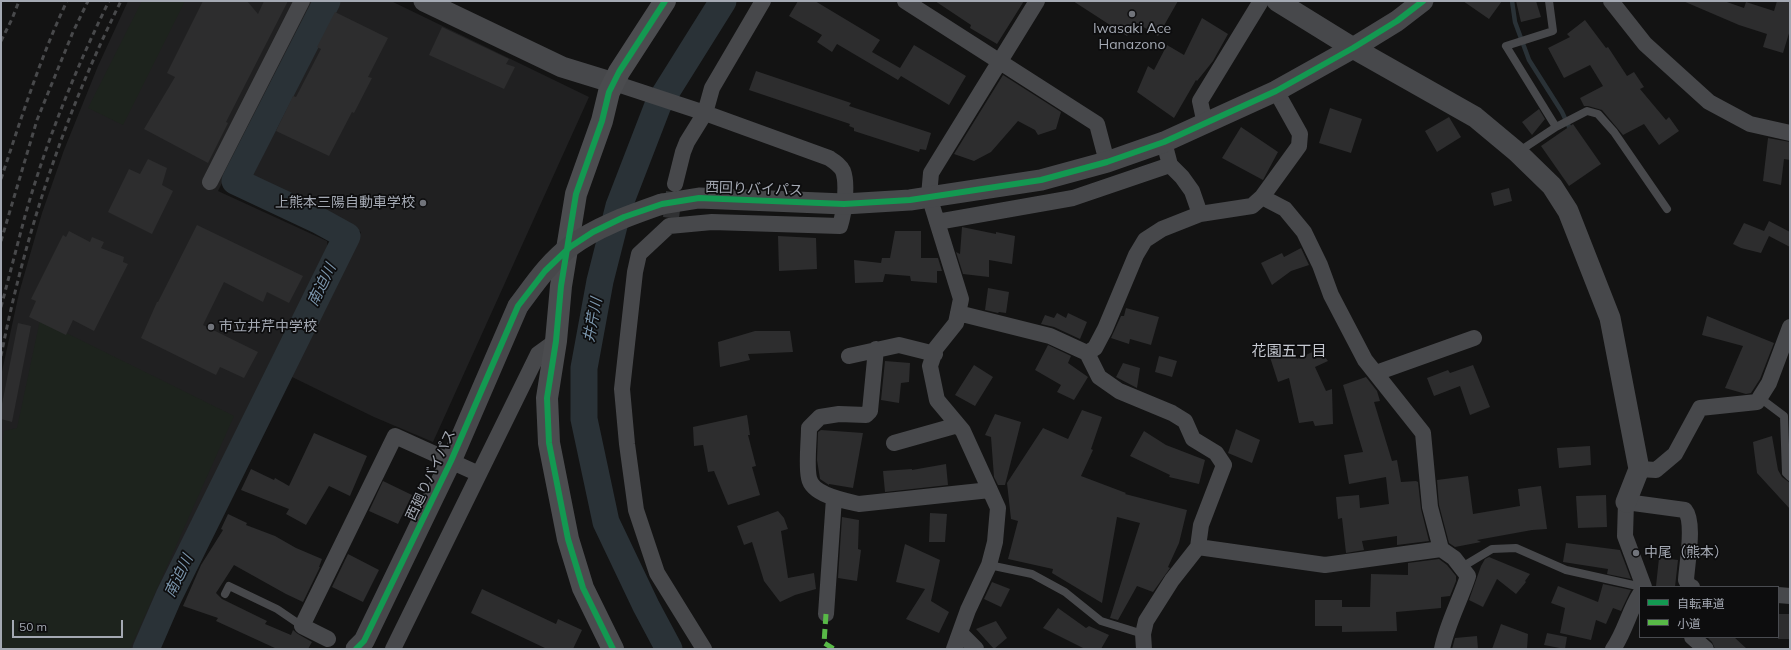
<!DOCTYPE html>
<meta charset="utf-8">
<style>
body{margin:0}
#map{position:relative;width:1791px;height:650px;overflow:hidden;background:#131313;font-family:Mulish,"Noto Sans JP",sans-serif}
canvas{display:block}
.frame{position:absolute;inset:0;border:2px solid #a4a9b3;pointer-events:none}
.legend{position:absolute;left:1639px;top:586px;width:140px;height:52px;box-sizing:border-box;background:#0d0d0e;border:1px solid #494b50;margin:0;padding:5px 7px;list-style:none;font-size:12px;color:#a4a9b3}
.legend li{display:flex;align-items:center;gap:8px;height:20px}
.legend b{width:20px;border:1px solid #494b50}
.scale{position:absolute;left:12px;top:620px;width:111px;height:18px;box-sizing:border-box;border:2px solid #a4a9b3;border-top:0;padding-left:5px;font-size:12px;line-height:14px;white-space:nowrap;color:#a4a9b3;-webkit-text-stroke:3px #0d0d0e;paint-order:stroke}
</style>
<div id="map">
<canvas width="1791" height="650"></canvas>
<div class="frame"></div>
<ul class="legend">
<li><b style="height:5px;background:#139951"></b>自転車道</li>
<li><b style="height:5px;background:#58b947"></b>小道</li>
</ul>
<div class="scale">50 m</div>
</div>
<script>
const g = document.querySelector('canvas').getContext('2d');
g.lineJoin = 'round';
function fill(path, color) { g.fillStyle = color; g.fill(path, 'evenodd'); }
function stroke(path, color, width, dash) { g.strokeStyle = color; g.lineWidth = width; g.lineCap = dash ? 'butt' : 'round'; g.setLineDash(dash || []); g.stroke(path); }
function drawText(font, color, halo, rows, align = 'center') {
  g.font = font + ' Mulish,"Noto Sans JP",sans-serif'; g.lineWidth = 3.5; g.setLineDash([]); g.textBaseline = 'middle'; g.strokeStyle = halo; g.fillStyle = color; for (const [text, x, y, turn = 0] of rows) {
    g.save(); g.translate(x, y); g.rotate((+turn || 0) * Math.PI / 180); g.textAlign = isNaN(turn) ? turn : align; if (halo) g.strokeText(text, 0, 0); g.fillText(text, 0, 0); g.restore();
  }
}
const built = new Path2D(`
 M128 1H313L218 191 327 241 328 250 133 649H1V376L19 293 42 213 64 150 98 66Z
 M334 1H391L589 97 433 442 374 417 290 376 361 232 248 175Z`);
const green = new Path2D(`
 M142 1H185L123 125 88 108Z
 M40 320 234 416 130 649H1V455L4 431 17 428Z`);
const stream = new Path2D(`
 M1512 1 1515 22 1529 60 1562 112 1571 131`);
const river = new Path2D(`
 M146 649 169 596 347 236 318 220 235 181 327 1
 M669 649 646 606 606 522 584 419V368L600 281 619 206 658 105 723 1`);
const building = new Path2D(`
 M203 1H247L258 14 264 1H288L226 122 228 123 208 163 144 129 175 77 167 73Z
 M798 1H815L880 40 872 52 900 68 914 45 966 76 949 105 901 76 898 80 837 44 832 52 817 42 822 35 789 16Z
 M935 1H1024L997 44 970 28 971 25Z
 M1073 1H1178L1158 36 1137 23 1127 36Z
 M1463 1H1502L1489 19Z
 M1516 1H1536L1541 17 1521 22Z
 M1683 1H1724L1744 8 1746 2 1774 11 1777 1H1790V30L1783 53 1763 47 1767 34 1739 25Z
 M335 12 388 38 368 77 372 78 354 113 352 112 329 156 276 131 293 96 296 97 321 49 317 47Z
 M1202 18 1228 34 1213 61 1197 81 1196 80 1174 118 1137 92 1148 66 1154 70 1167 45 1184 55Z
 M1585 20 1606 48 1608 47 1627 76 1634 72 1644 87 1640 89 1666 120 1669 117 1679 131 1659 145 1644 124 1623 135 1602 110 1588 106H1584L1580 98 1603 86 1590 65 1564 78 1548 48 1570 37 1567 34Z
 M442 27 509 59 506 64 515 67 504 89 429 55Z
 M756 71 851 103 849 106 931 133 926 150 920 149 919 152 854 131V128L849 126 850 124 749 90Z
 M1003 75 1061 112 1056 129 1038 135 1035 130 1018 121 991 152 974 161 954 154Z
 M1330 108 1362 119 1351 153 1319 143Z
 M1539 109 1545 119 1532 135 1522 122Z
 M1449 117 1461 137 1437 152 1425 131Z
 M1573 124 1601 164 1569 186 1541 146Z
 M1241 127 1278 152 1263 180 1222 158Z
 M1768 138 1790 142V160L1784 159 1781 185 1763 181Z
 M148 159 167 168 162 185 173 191 152 234 108 212 129 169 140 174Z
 M1509 188 1512 201 1494 206 1491 193Z
 M1769 221 1790 232V247L1769 236 1761 253 1741 248 1733 244 1744 223 1764 231Z
 M197 225 303 276 289 303 267 292 263 302 224 282 203 325 258 352 244 378 220 367 216 375 141 338 157 302H158Z
 M962 227 996 234V232L1015 236 1012 264 989 260V277L963 274 956 252 960 254Z
 M69 231 90 242 92 237 104 242 101 248 124 257 123 262 128 264 94 331 73 320 66 335 29 317 36 301 31 299 63 235 66 237Z
 M895 231H921V258H938L942 271H937V283L911 281 910 276 885 274 883 282 855 283 854 260 881 263 882 258H890Z
 M778 236 816 238 817 269 779 271Z
 M1301 248 1309 265 1291 271 1272 285 1261 263 1282 253 1284 257Z
 M988 288 1009 292 1006 313 999 312 998 313 985 310Z
 M1126 308 1159 317 1151 345 1130 339 1129 344 1111 338 1121 316H1124Z
 M1057 313 1066 318 1068 313 1087 322 1080 339 1054 327 1041 324 1045 315 1054 318Z
 M1707 316 1774 343 1760 379 1751 393 1746 394 1725 388 1743 346 1702 335Z
 M18 323 31 326 12 422 1 419V409Z
 M755 331H790L793 352 748 354 750 360 720 367 718 342Z
 M1048 345 1071 356 1068 363 1088 377 1074 400 1057 392 1061 385 1035 370Z
 M1293 348 1297 359 1319 349 1328 361 1315 367 1326 391 1332 389 1333 424 1315 426 1313 421 1299 423 1289 378 1278 382 1269 354Z
 M1159 356 1177 361 1172 377 1155 372Z
 M885 361 910 363 909 382 901 383 899 403 881 400Z
 M1123 363 1140 368 1137 388 1116 377Z
 M974 365 993 377 975 406 955 395Z
 M1473 365 1490 407 1470 415 1460 386 1434 396 1427 378 1448 370 1450 373Z
 M1366 377 1377 391 1380 401 1374 402 1392 461 1397 460 1401 482 1416 481 1418 482 1421 509 1429 541 1397 545V536L1362 541 1364 550 1346 553 1342 518 1338 519 1336 497 1359 495 1360 508 1389 504 1386 477 1349 484 1344 455 1363 452 1343 385Z
 M1082 410 1102 417 1091 449 1093 450 1081 476 1126 493 1125 494 1187 510 1179 543 1168 567 1170 568 1153 592 1137 586 1118 620 1110 618 1140 523 1117 517 1102 603 1052 573 1053 569 1008 559 1018 521 1011 519 1007 483 1043 428 1068 439Z
 M995 414 1021 422 1005 485H998L994 477 991 437 985 435Z
 M747 415 750 435H748L756 466 752 467 760 495 728 505 714 471 708 472 703 445 694 446 693 427Z
 M1236 429 1260 440 1252 463 1228 453Z
 M821 430 863 433 853 488 829 484V485L820 479 817 460 818 432Z
 M1144 431 1166 445 1205 460 1199 484 1169 477 1170 475 1130 456Z
 M314 433 367 456 350 496 329 486 306 525 286 514 289 509 241 490 251 469 274 480 275 478 289 486Z
 M1772 436 1778 470 1782 477 1790 483V509L1757 473 1753 442Z
 M1590 446 1591 465 1559 468 1557 448Z
 M946 464 948 485 885 492 883 471 912 469V470Z
 M1468 476 1473 514 1520 506 1518 489 1541 486 1547 529 1532 530 1477 540 1481 542 1455 547 1449 543 1439 505 1437 480Z
 M383 481 412 495 398 524 369 511Z
 M1606 495 1607 527 1578 528 1576 496Z
 M778 511 784 518 788 529 781 531 788 578 814 573 816 589 795 595 780 602 764 581 752 542 744 545 737 526Z
 M930 513 947 514 945 542H929Z
 M228 514 247 523 246 525 275 536 296 548 322 559 319 567H320L303 602 286 594 234 565 216 593 222 599 267 621 265 624 291 635 293 630 298 634 312 642 308 649H277L216 621 218 618 183 606 201 565 223 530 221 529Z
 M842 517 859 520 858 549 861 550 857 581 838 578Z
 M1566 543 1620 550 1631 579 1607 574 1608 569 1563 562Z
 M905 544 940 560 931 601 949 612 939 633 906 619 925 589 896 582Z
 M348 554 379 570 363 602 332 587Z
 M1489 557 1530 574 1525 581 1526 582 1516 594 1497 579 1483 607 1469 600 1481 566 1485 559Z
 M1659 558 1678 560 1675 587 1656 586Z
 M1439 559 1447 565 1456 576V581L1450 596 1441 597V608L1396 612 1397 631 1342 632V626H1315V600H1342V607H1370L1371 574 1408 575V563Z
 M992 582 1010 589 1001 607 984 599Z
 M1603 584 1631 590 1621 611 1613 608 1606 624 1596 620 1591 640 1560 633 1565 608 1551 603 1558 586 1598 602Z
 M482 589 556 624 558 619 582 630 573 649H547L471 613Z
 M1058 608 1086 628 1089 626 1109 635 1101 649H1085L1043 628Z
 M1778 614H1790V639H1778Z
 M996 621 1007 638 994 649 976 629Z
 M1501 624 1528 634 1527 649H1492Z
 M1547 633 1567 637 1565 649 1544 645Z
 M1477 636 1478 649H1452L1455 638Z
 M1707 637H1734L1747 649H1715L1712 642Z`);
const minorTunnel = new Path2D(`
 M671 218 674 192`);
const service = new Path2D(`
 M1556 127 1587 111 1598 114 1614 132 1667 209
 M1518 152 1556 127 1506 46 1553 31 1549 1
 M1760 398 1784 416 1786 473 1790 477
 M989 565 1032 574 1065 592 1101 621 1143 634
 M1462 567 1492 549 1516 548 1566 570 1642 587
 M225 594 229 586 277 609 302 626`);
const minor = new Path2D(`
 M905 1 1097 124 1107 162
 M1611 1 1645 44 1709 102 1750 124 1790 133
 M614 83 705 113 829 158C835 162 840 165 843 171 848 184 844 213 840 226L712 222 669 226 639 254 635 272 622 389 627 444 636 510 657 573 704 649
 M1205 124 1200 101 1261 1
 M1164 142 1170 165 1182 177 1192 191 1200 214
 M210 182 302 1
 M675 184 683 152 687 142 705 113 712 88 763 1
 M1262 197 1285 209 1304 232 1320 265 1331 295 1365 360 1423 433 1430 507 1441 549
 M937 222 1073 198 1170 165
 M958 313 1050 336 1087 353 1099 377 1119 391 1172 413 1185 421 1193 439 1216 453 1224 465 1201 525 1198 547
 M876 349 870 411 866 415 839 414 820 417 809 428C809 442 806 465 809 478 812 495 845 501 859 504L990 490
 M1087 353 1095 348 1105 329 1136 255 1145 240 1162 229 1200 214 1252 206 1262 197 1299 146 1300 134 1276 91
 M849 356 899 345 935 354
 M1376 373 1474 338
 M894 443 958 425
 M1639 469 1656 470 1675 454 1700 408 1757 402 1769 383 1790 327
 M1644 587 1625 536 1626 502 1685 510C1695 522 1687 563 1686 580L1689 586 1692 587
 M1778 595 1790 596
 M826 614 834 498
 M960 633 976 649
 M1692 637 1706 649
 M328 639 302 626 395 436 479 474
 M393 649 538 354 556 341
 M954 649 968 610 989 565 995 542 998 508 963 431 937 400 930 366 936 348 956 323 961 299 929 196 931 173 1037 1
 M1144 649 1143 634 1146 621 1172 580 1198 547 1325 565 1441 549 1454 558 1468 576C1460 601 1447 624 1442 649
 M1613 649C1625 632 1629 611 1640 594`);
const tertiary = new Path2D(`
 M424 1 562 67 614 83
 M1277 1 1353 48 1475 117 1517 152 1552 186 1568 211 1610 318 1639 469 1626 502
 M662 204 699 198 844 204 910 200 1041 180 1107 162 1164 142 1276 91 1353 48 1397 21 1423 1
 M356 649 364 641 451 461 518 306`);
const secondary = new Path2D(`
 M613 649 583 588 568 539 549 443 547 398 556 341 561 286 576 194 602 121 609 92 619 72 665 1`);
const rail = new Path2D(`
 M1 41 12 19 19 1
 M1 179C21 119 40 58 67 1
 M1 241 37 120 73 32 88 1
 M1 307C9 277 17 246 25 216 46 142 75 70 109 1
 M1 356C25 234 65 113 121 1`);
const tertiaryBridge = new Path2D(`
 M518 306C534 285 549 262 571 246 598 226 631 215 662 204`);
const quiet = new Path2D(`
 M826 614 824 643 834 649`);
const cycleway = new Path2D(`
 M356 649 364 641 451 461 518 306 545 271 570 247 593 232 624 217 662 204 699 198 844 204 910 200 1041 180 1107 162 1164 142 1276 91 1353 48 1397 21 1423 1
 M613 649 583 588 568 539 549 443 547 398 556 341 561 286 576 194 602 121 609 92 619 72 665 1`);
const markers = [
 [1132,14,4,"#71747b"],
 [423,203,4,"#71747b"],
 [211,327,4,"#71747b"],
 [1636,553,4,"#71747b"]
];
const poiNames = [
 ["Iwasaki Ace",1132,29,"center"],
 ["Hanazono",1132,45,"center"],
 ["上熊本三陽自動車学校",415,203,"right"],
 ["市立井芹中学校",219,327],
 ["中尾（熊本）",1644,553]
];
const streetNames = [
 ["西回りバイパス",754,189,2],
 ["西廻りバイパス",431,475,-65]
];
const waterNames = [
 ["南迫川",322,285,-64],
 ["井芹川",593,320,-79],
 ["南迫川",179,576,-64]
];
const neighbourhoodNames = [
 ["花園五丁目",1289,351]
];
fill(built, '#202021');
fill(green, '#1d231d');
stroke(stream, '#2a3237', 4.5);
stroke(river, '#2a3237', 27);
fill(building, '#2d2d2e');
stroke(minorTunnel, '#303133', 16, [16, 8]);
stroke(service, '#47484b', 8);
stroke(minor, '#47484b', 16);
stroke(tertiary, '#47484b', 21);
stroke(secondary, '#4b4c4f', 22);
stroke(rail, '#48494b', 3, [5, 4]);
stroke(tertiaryBridge, '#47484b', 21);
stroke(quiet, '#58b947', 5, [10, 5]);
stroke(cycleway, '#139951', 6);
for (const [x, y, r, color] of markers) { const dot = new Path2D(); dot.arc(x, y, r, 0, 2 * Math.PI); g.fillStyle = color; g.fill(dot); stroke(dot, '#0d0d0e', 1.5); }
drawText('14px', '#a4a9b3', '#0d0d0e', poiNames, 'left');
drawText('14px', '#a4a9b3', '#0d0d0e', streetNames);
drawText('italic 15px', '#7c97ae', '#0d0d0e', waterNames);
drawText('15px', '#c5c8d0', '#0d0d0e', neighbourhoodNames);
</script>
